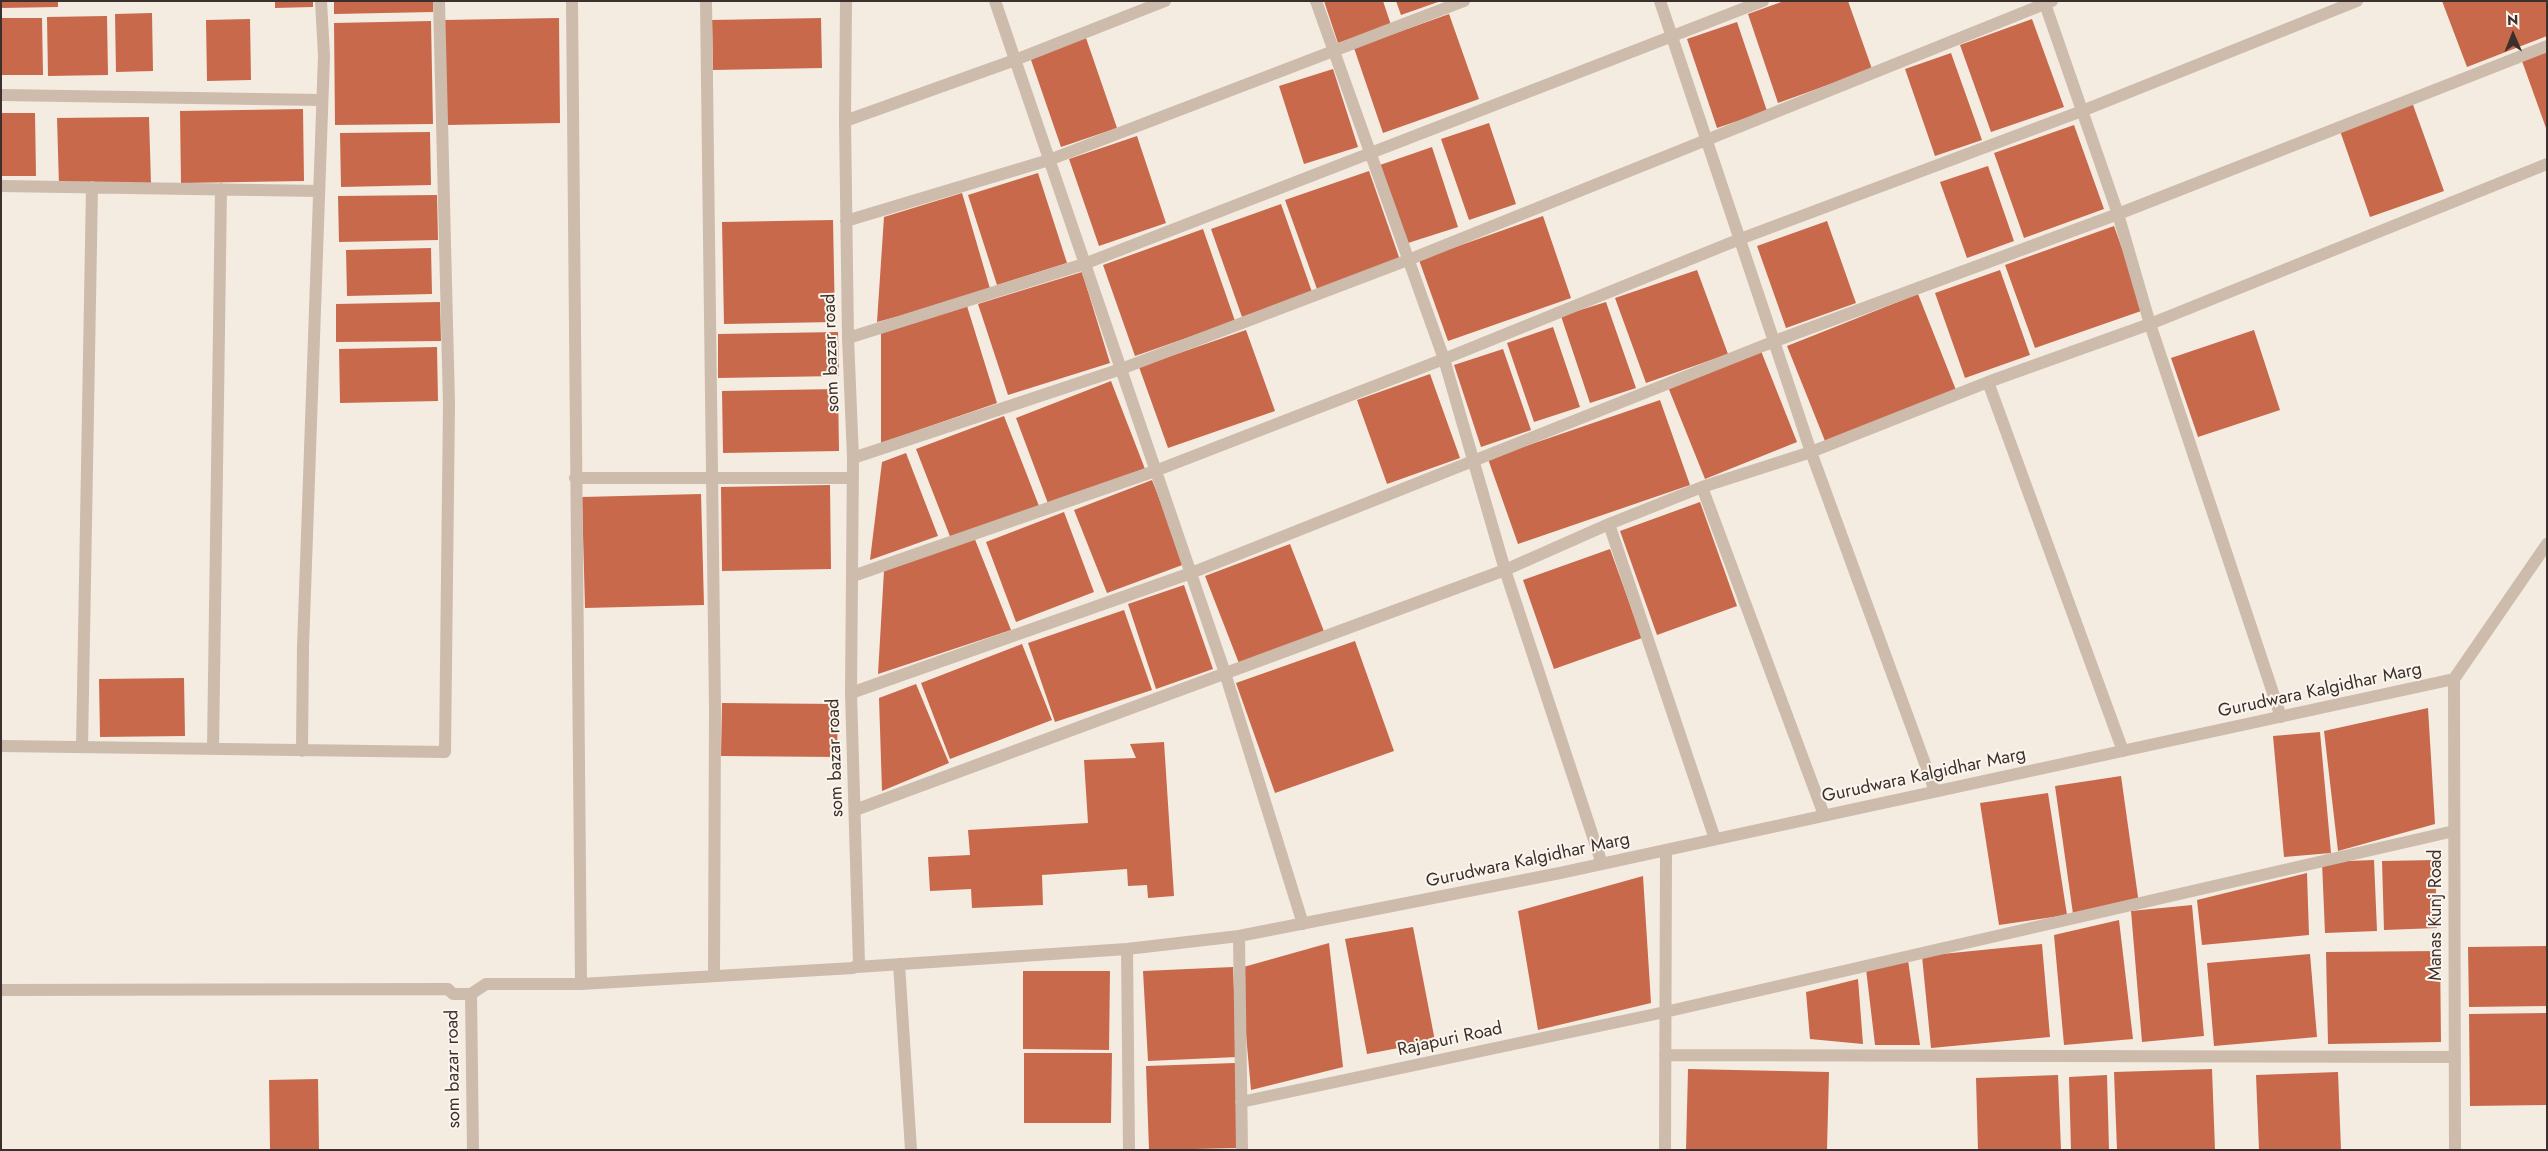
<!DOCTYPE html>
<style>
body{margin:0}
#map{position:relative;width:2548px;height:1151px;overflow:hidden;background:#f4ebe1;font-family:Jost,sans-serif}
canvas{display:block}
.frame{position:absolute;inset:0;border:2px solid #3b302b;pointer-events:none}
.north{position:absolute;left:2488px;top:10px;width:50px;height:50px;-webkit-text-stroke:4px #fbf5ee;paint-order:stroke;rotate:359deg;font-size:14px;font-weight:700;line-height:20px;text-align:center;color:#3b302b}
.north::after{content:'';display:block;margin:auto;width:18px;height:22px;background:#3b302b;clip-path:polygon(50% 0,100% 100%,50% 72%,0 100%)}
</style>
<div id="map">
<canvas width="2548" height="1151"></canvas>
<div class="frame"></div>
<div class="north">N</div>
</div>
<script>
const g = document.querySelector('canvas').getContext('2d');
g.lineJoin = 'round';
function fill(path, color) { g.fillStyle = color; g.fill(path, 'evenodd'); }
function stroke(path, color, width, dash) { g.strokeStyle = color; g.lineWidth = width; g.lineCap = dash ? 'butt' : 'round'; g.setLineDash(dash || []); g.stroke(path); }
function drawText(font, color, halo, rows, align = 'center') {
  g.font = font + ' Jost,sans-serif'; g.lineWidth = 4; g.setLineDash([]); g.textBaseline = 'middle'; g.strokeStyle = halo; g.fillStyle = color; for (const [text, x, y, turn = 0] of rows) {
    g.save(); g.translate(x, y); g.rotate((+turn || 0) * Math.PI / 180); g.textAlign = isNaN(turn) ? turn : align; if (halo) g.strokeText(text, 0, 0); g.fillText(text, 0, 0); g.restore();
  }
}
const building = new Path2D(`
 M1 1H58V7L1 8Z
 M275 1H313V7L275 8Z
 M334 1H433V12L334 14Z
 M1324 1H1383L1391 25 1338 43Z
 M1396 1H1438V2L1401 15Z
 M1784 1H1848L1872 69 1778 103 1748 14Z
 M2442 1H2547V36L2467 67Z
 M152 13 153 71 116 72 115 14Z
 M1449 14 1479 99 1383 133 1354 48Z
 M107 16 108 75 48 76 47 17Z
 M1 18H42L43 75H1Z
 M559 18 560 123 446 125 444 20Z
 M821 18 822 68 713 70 712 20Z
 M250 19 251 80 207 81 206 20Z
 M2032 19 2064 107 1991 132 1960 45Z
 M431 21 433 124 335 125 334 23Z
 M1737 22 1767 111 1717 128 1687 39Z
 M1086 38 1117 128 1061 147 1030 57Z
 M2547 52V128H2546L2522 61Z
 M1951 53 1982 140 1935 156 1905 69Z
 M1333 69 1358 147 1304 164 1279 86Z
 M2412 102 2444 191 2370 217 2339 128Z
 M303 109 304 181 181 183 180 111Z
 M1 113H35L36 176H1Z
 M149 117 151 184 59 186 57 118Z
 M1489 123 1516 204 1469 220 1441 139Z
 M2074 125 2104 209 2024 238 1994 153Z
 M430 132 431 185 341 187 340 133Z
 M1137 136 1166 223 1099 246 1069 159Z
 M1432 147 1458 227 1408 243 1380 165Z
 M1988 166 2014 241 1967 258 1940 182Z
 M1369 171 1400 260 1317 289 1285 200Z
 M1038 173 1067 263 997 285 968 195Z
 M962 193 991 292 877 322 884 217Z
 M437 195 438 240 339 242 338 196Z
 M1281 204 1312 292 1242 317 1211 229Z
 M1543 216 1571 298 1448 341 1419 260Z
 M833 220 835 322 724 324 722 222Z
 M1827 221 1856 303 1786 328 1757 246Z
 M2114 226 2144 310 2035 348 2005 265Z
 M1203 229 1235 321 1135 356 1103 265Z
 M431 248 432 294 347 296 346 250Z
 M1697 270 1728 354 1646 383 1615 298Z
 M2000 270 2030 355 1965 378 1935 293Z
 M1082 272 1110 363 1008 395 978 304Z
 M1918 294 1956 390 1825 441 1787 346Z
 M440 302 441 341 336 342V304Z
 M1606 302 1636 388 1590 403 1561 316Z
 M967 306 997 403 881 443V333Z
 M1553 327 1580 407 1534 422 1507 343Z
 M1246 330 1275 411 1168 448 1139 367Z
 M2254 330 2280 410 2198 437 2171 358Z
 M838 332 839 376 718 378V334Z
 M437 347 438 401 340 403 339 349Z
 M1503 349 1531 430 1481 447 1454 365Z
 M1761 351 1797 442 1705 479 1668 387Z
 M1430 374 1460 458 1387 484 1357 400Z
 M1111 381 1145 469 1049 506 1016 418Z
 M838 389 839 451 723 453 722 391Z
 M1660 400 1690 485 1518 544 1488 459Z
 M1004 416 1039 506 951 539 916 449Z
 M906 453 938 536 870 560 882 462Z
 M1152 480 1185 564 1107 593 1074 510Z
 M830 485 831 569 722 571 721 487Z
 M701 494 704 605 585 608 582 497Z
 M1700 502 1737 606 1657 635 1620 531Z
 M1064 512 1094 592 1016 622 986 542Z
 M974 537 1011 630 878 674 884 571Z
 M1290 544 1325 634 1240 666 1205 576Z
 M1610 549 1642 638 1554 669 1523 580Z
 M1184 585 1213 669 1156 689 1128 604Z
 M1124 610 1152 690 1055 722 1028 643Z
 M1355 641 1394 751 1275 793 1236 683Z
 M1022 644 1052 720 950 759 921 683Z
 M184 678 185 736 100 737 99 679Z
 M916 684 949 763 882 791 879 698Z
 M722 703 838 704 837 757 721 756Z
 M2428 708 2435 824 2338 851 2324 731Z
 M2320 732 2331 853 2284 857 2273 736Z
 M1164 742 1174 896 1148 898 1147 885 1128 886 1127 869 1042 875 1043 905 972 908 971 889 930 891 928 857 970 855 968 830 1088 823 1084 760 1136 758 1130 744Z
 M2121 776 2139 904 2073 914 2055 786Z
 M2048 793 2067 915 1999 925 1980 803Z
 M2374 860 2377 931 2325 933 2322 862Z
 M2435 860 2437 928 2384 930 2382 861Z
 M2307 873 2309 935 2202 945 2197 900Z
 M1643 876 1651 1003 1538 1030 1518 911Z
 M2192 905 2204 1036 2142 1042 2131 911Z
 M2119 920 2133 1039 2064 1045 2054 935Z
 M1413 927 1435 1041 1367 1054 1345 939Z
 M1329 943 1343 1067 1251 1090 1240 968Z
 M2042 944 2050 1037 1931 1048 1922 956Z
 M2547 946V1006L2469 1007 2468 947Z
 M2440 951 2441 1042 2328 1044 2326 952Z
 M2310 954 2317 1037 2214 1046 2207 963Z
 M1908 960 1920 1045H1875L1866 969Z
 M1233 967 1237 1057 1148 1061 1143 971Z
 M1023 971H1110L1109 1050 1023 1049Z
 M1858 979 1863 1044 1810 1039 1806 992Z
 M2547 1013V1105L2470 1106 2469 1014Z
 M1024 1053H1112L1111 1123H1024Z
 M1235 1063 1238 1148 1149 1150 1146 1066Z
 M1688 1069 1829 1072 1827 1150H1686Z
 M2212 1069 2215 1150H2117L2114 1072Z
 M2338 1072 2341 1150H2259L2256 1075Z
 M2058 1075 2061 1150H1978L1976 1078Z
 M2107 1075 2109 1150H2071L2069 1077Z
 M318 1079 319 1150H270L269 1080Z`);
const street = new Path2D(`
 M572 1 581 984
 M706 1 715 709 714 975
 M995 1 1225 673 1303 924
 M1316 1 1444 359 1505 570 1602 864
 M1660 1 1811 452 1935 791
 M2044 1 2118 214 2150 324 2281 717
 M1 95 322 100
 M845 121 1015 60 1165 1
 M1 186 319 191
 M846 221 1049 160 1464 1
 M848 338 1084 264 1763 1
 M1988 382 2123 751
 M853 458 1121 369 1408 260 2052 1
 M575 478H853
 M1702 487 1824 815
 M1609 524 1715 839
 M853 576 1155 471 1444 359 1740 239 2082 111 2357 1
 M2454 679 2455 1150
 M851 693 1191 573 1775 341 2118 214 2547 46
 M1 746 445 752 449 404 439 1
 M82 747 92 187
 M213 749 221 189
 M302 751 303 647 324 56 321 1
 M855 810 1505 570 1609 524 1702 487 1811 452 1988 382 2150 324 2547 164
 M1239 936 1242 1150
 M1127 949 1129 1150
 M899 964 911 1150
 M857 967 1127 949 1239 936 1560 873 2454 679 2547 544
 M1 990 448 989 453 994H471
 M1665 1055 2455 1057
 M1241 1102 1665 1012 2454 831
 M473 1150 471 994 486 984H581L853 968 859 964 851 693 853 458 848 338 845 121 846 1
 M1665 1150 1666 850`);
const streetNames = [
 ["som bazar road",832,353,-92],
 ["Gurudwara Kalgidhar Marg",2320,691,-12],
 ["som bazar road",836,758,-92],
 ["Gurudwara Kalgidhar Marg",1924,776,-12],
 ["Gurudwara Kalgidhar Marg",1528,861,-12],
 ["Manas Kunj Road",2437,915,-90],
 ["Rajapuri Road",1450,1040,-12],
 ["som bazar road",454,1069,-91]
];
fill(building, '#c8694b');
stroke(street, '#cdbbac', 12);
drawText('18px', '#3b302b', '#fbf5ee', streetNames);
</script>
